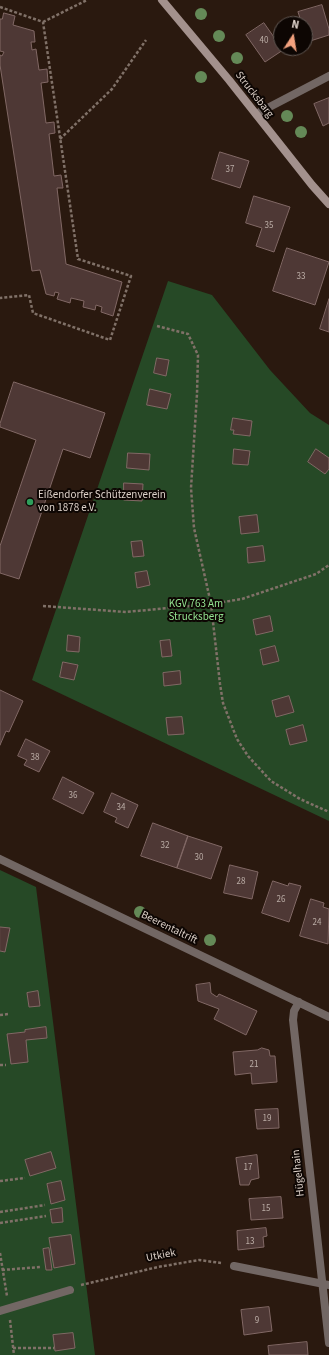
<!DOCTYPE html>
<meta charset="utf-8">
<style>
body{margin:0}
#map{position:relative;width:329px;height:1355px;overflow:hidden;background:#2a190f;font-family:"Source Sans 3",sans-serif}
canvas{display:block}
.north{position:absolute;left:273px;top:16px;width:40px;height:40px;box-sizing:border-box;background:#0d0603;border:1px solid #615853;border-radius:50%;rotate:12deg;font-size:11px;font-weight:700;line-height:16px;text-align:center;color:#ded2ca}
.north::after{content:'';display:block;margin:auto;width:14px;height:18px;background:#f2a17e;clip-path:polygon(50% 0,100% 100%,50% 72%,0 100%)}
</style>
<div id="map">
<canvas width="329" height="1355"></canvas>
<div class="north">N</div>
</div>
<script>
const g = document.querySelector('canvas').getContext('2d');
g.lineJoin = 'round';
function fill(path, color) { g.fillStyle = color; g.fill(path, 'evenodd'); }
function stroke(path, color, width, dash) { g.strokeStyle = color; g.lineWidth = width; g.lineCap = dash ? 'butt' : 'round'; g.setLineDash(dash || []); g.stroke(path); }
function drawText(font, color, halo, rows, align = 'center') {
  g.font = font + ' "Source Sans 3",sans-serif'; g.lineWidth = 4; g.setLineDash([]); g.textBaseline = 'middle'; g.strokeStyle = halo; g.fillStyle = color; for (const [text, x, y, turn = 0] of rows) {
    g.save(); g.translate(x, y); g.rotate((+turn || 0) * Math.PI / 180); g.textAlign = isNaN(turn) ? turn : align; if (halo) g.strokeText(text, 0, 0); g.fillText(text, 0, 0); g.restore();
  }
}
const green = new Path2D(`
 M168 281 212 295 270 370 310 413 329 425V821L32 680Z
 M0 870 36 887 95 1355H0Z`);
const building = new Path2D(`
 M322 5 329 29V35L307 42 305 35V24H302L298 12Z
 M4 13 15 16 13 25 34 31 35 42H31L32 50 36 49 39 70 47 69 48 82 41 83 46 123 54 122 55 133 49 134 54 176 61 175 63 188H57L66 264 122 282 113 316 101 312 102 307 96 305 95 310 83 307 84 301 71 298 70 303 57 299 59 293 55 292 54 296 46 294 40 270 32 271 0 65V55L2 56 4 52 0 51V19H2Z
 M264 23 283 50 265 62 246 35Z
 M329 98V123L323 126 314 104Z
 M220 152 249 161 240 188 212 179Z
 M254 196 290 207 274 252 256 246 262 228 246 223Z
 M287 248 329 262 315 305 273 291Z
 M329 299V332L320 329Z
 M157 358 169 360 166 376 154 373Z
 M14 382 105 413 90 458 63 449 19 579 0 573V546L36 440 0 427V424Z
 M150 389 171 394 167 409 147 405Z
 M233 418 252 421 250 436 233 434 234 430H231Z
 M234 449 250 451 248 465 233 464Z
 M316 449 329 458V469L325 474 308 462Z
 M128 453 150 454 149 470 127 468Z
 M124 483 143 484 142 501 124 500Z
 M257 515 259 532 241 534 239 517Z
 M142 541 144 556 133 557 131 542Z
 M263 546 265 561 248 563 247 548Z
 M147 571 150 585 137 588 135 573Z
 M270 616 273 631 256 635 253 620Z
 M68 635 80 637 79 652 67 651Z
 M170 640 172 656 162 657 160 641Z
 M275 646 279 661 263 665 260 650Z
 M63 662 78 665 74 680 60 677Z
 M180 671 181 684 164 686 163 673Z
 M0 690 23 701 9 732 6 731 0 745Z
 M289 696 294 712 276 717 272 701Z
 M182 717 184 734 168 735 166 718Z
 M303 725 307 741 290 745 286 730Z
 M26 739 50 751 39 772 24 765 27 760 18 756Z
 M63 777 94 793 83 814 53 799Z
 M112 793 138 805 128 828 115 822 117 818 104 812Z
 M153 823 188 836 177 868 141 856Z
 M188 836 222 847 211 879 177 868Z
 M230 865 258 872 252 899 224 893Z
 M273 881 288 886 289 883 301 886 289 922 262 913Z
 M311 899 324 903 323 907 329 909 328 944 300 936Z
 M0 927 10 928 5 952 0 951Z
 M210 983 211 993 217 997 219 994 257 1011 246 1035 214 1019 219 1009 198 1001 196 985Z
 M38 991 40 1006 29 1007 27 993Z
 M46 1027 47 1038 26 1040 28 1062 11 1064 7 1034 25 1032V1030Z
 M262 1048 269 1050 270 1056H275L277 1082 252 1084 251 1073 235 1075 233 1052 257 1050Z
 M278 1109 279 1128 257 1129 255 1110Z
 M51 1152 56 1168 30 1176 25 1160Z
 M257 1155 259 1178 251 1180 249 1185H240L236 1158Z
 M61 1181 65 1200 51 1204 47 1184Z
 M281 1197 283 1218 251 1220 249 1199Z
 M62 1208 63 1222 52 1223 50 1210Z
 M266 1228 267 1236 263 1237 264 1247 238 1250 237 1231Z
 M71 1235 75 1264 54 1268 49 1238Z
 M49 1248 52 1270H46L43 1249Z
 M269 1307 272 1331 244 1335 241 1310Z
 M73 1333 75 1348 55 1351 53 1335Z
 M307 1342 308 1355H269L268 1346Z`);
const path = new Path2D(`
 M0 7 43 22 78 259 131 276 110 340 33 313 29 295 0 298
 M43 22 87 0
 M60 139 112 89 146 40
 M157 326 188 334 198 355 197 394 191 488 194 528 211 604 220 684 223 703 237 739 248 756 271 781 300 799 329 812
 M43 606 126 612 211 604 242 599 316 574 329 565
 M0 1015 9 1014
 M0 1065H6
 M0 1181 25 1178
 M0 1212 45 1205
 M0 1223 46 1216
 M0 1253 7 1296
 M2 1270 41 1267
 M81 1285 158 1267 199 1260 221 1263
 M10 1320 14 1355
 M13 1348H54`);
const lane = new Path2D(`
 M0 1311 70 1290`);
const street = new Path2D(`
 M256 114 329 76
 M0 859 329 1017
 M299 1002 294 1011 293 1020 329 1343
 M234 1266 329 1285`);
const secondary = new Path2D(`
 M162 0 229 80 312 185 329 204`);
const trees = [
 [201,14],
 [219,36],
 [237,58],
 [201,77],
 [287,116],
 [301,132],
 [140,912],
 [210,940]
];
const markers = [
 [30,502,4,"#2e9e5b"]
];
const numberNames = [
 ["40",264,41],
 ["37",230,170],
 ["35",269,226],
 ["33",301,277],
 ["38",35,758],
 ["36",73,796],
 ["34",121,808],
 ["32",165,846],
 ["30",199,858],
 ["28",241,882],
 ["26",281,900],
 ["24",317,923],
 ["21",254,1065],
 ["19",267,1119],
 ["17",248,1168],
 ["15",266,1209],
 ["13",250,1242],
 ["9",257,1321]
];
const streetNames = [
 ["Strucksbarg",254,95,52],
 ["Beerentaltrift",169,928,26],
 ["Hügelhain",299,1173,-96],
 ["Utkiek",161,1256,-11]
];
const poiNames = [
 ["Eißendorfer Schützenverein",38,496],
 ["von 1878 e.V.",38,509]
];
const parkNames = [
 ["KGV 763 Am",196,605],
 ["Strucksberg",196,618]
];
fill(green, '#264926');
fill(building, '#4e3835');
stroke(building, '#816865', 1);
stroke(path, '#807168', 2.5, [3, 2]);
stroke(lane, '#726764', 8);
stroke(street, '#726764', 8);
stroke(secondary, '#a3918d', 8);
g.fillStyle = '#648957';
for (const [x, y] of trees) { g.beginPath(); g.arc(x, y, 6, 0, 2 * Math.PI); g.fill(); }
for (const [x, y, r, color] of markers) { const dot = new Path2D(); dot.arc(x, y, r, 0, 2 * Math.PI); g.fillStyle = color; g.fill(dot); stroke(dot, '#0d0603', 1.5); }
drawText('9px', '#baaca5', null, numberNames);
drawText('11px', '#ded2ca', '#0d0603', streetNames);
drawText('11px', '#ded2ca', '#0d0603', poiNames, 'left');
drawText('11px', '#94e592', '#0d0603', parkNames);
</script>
